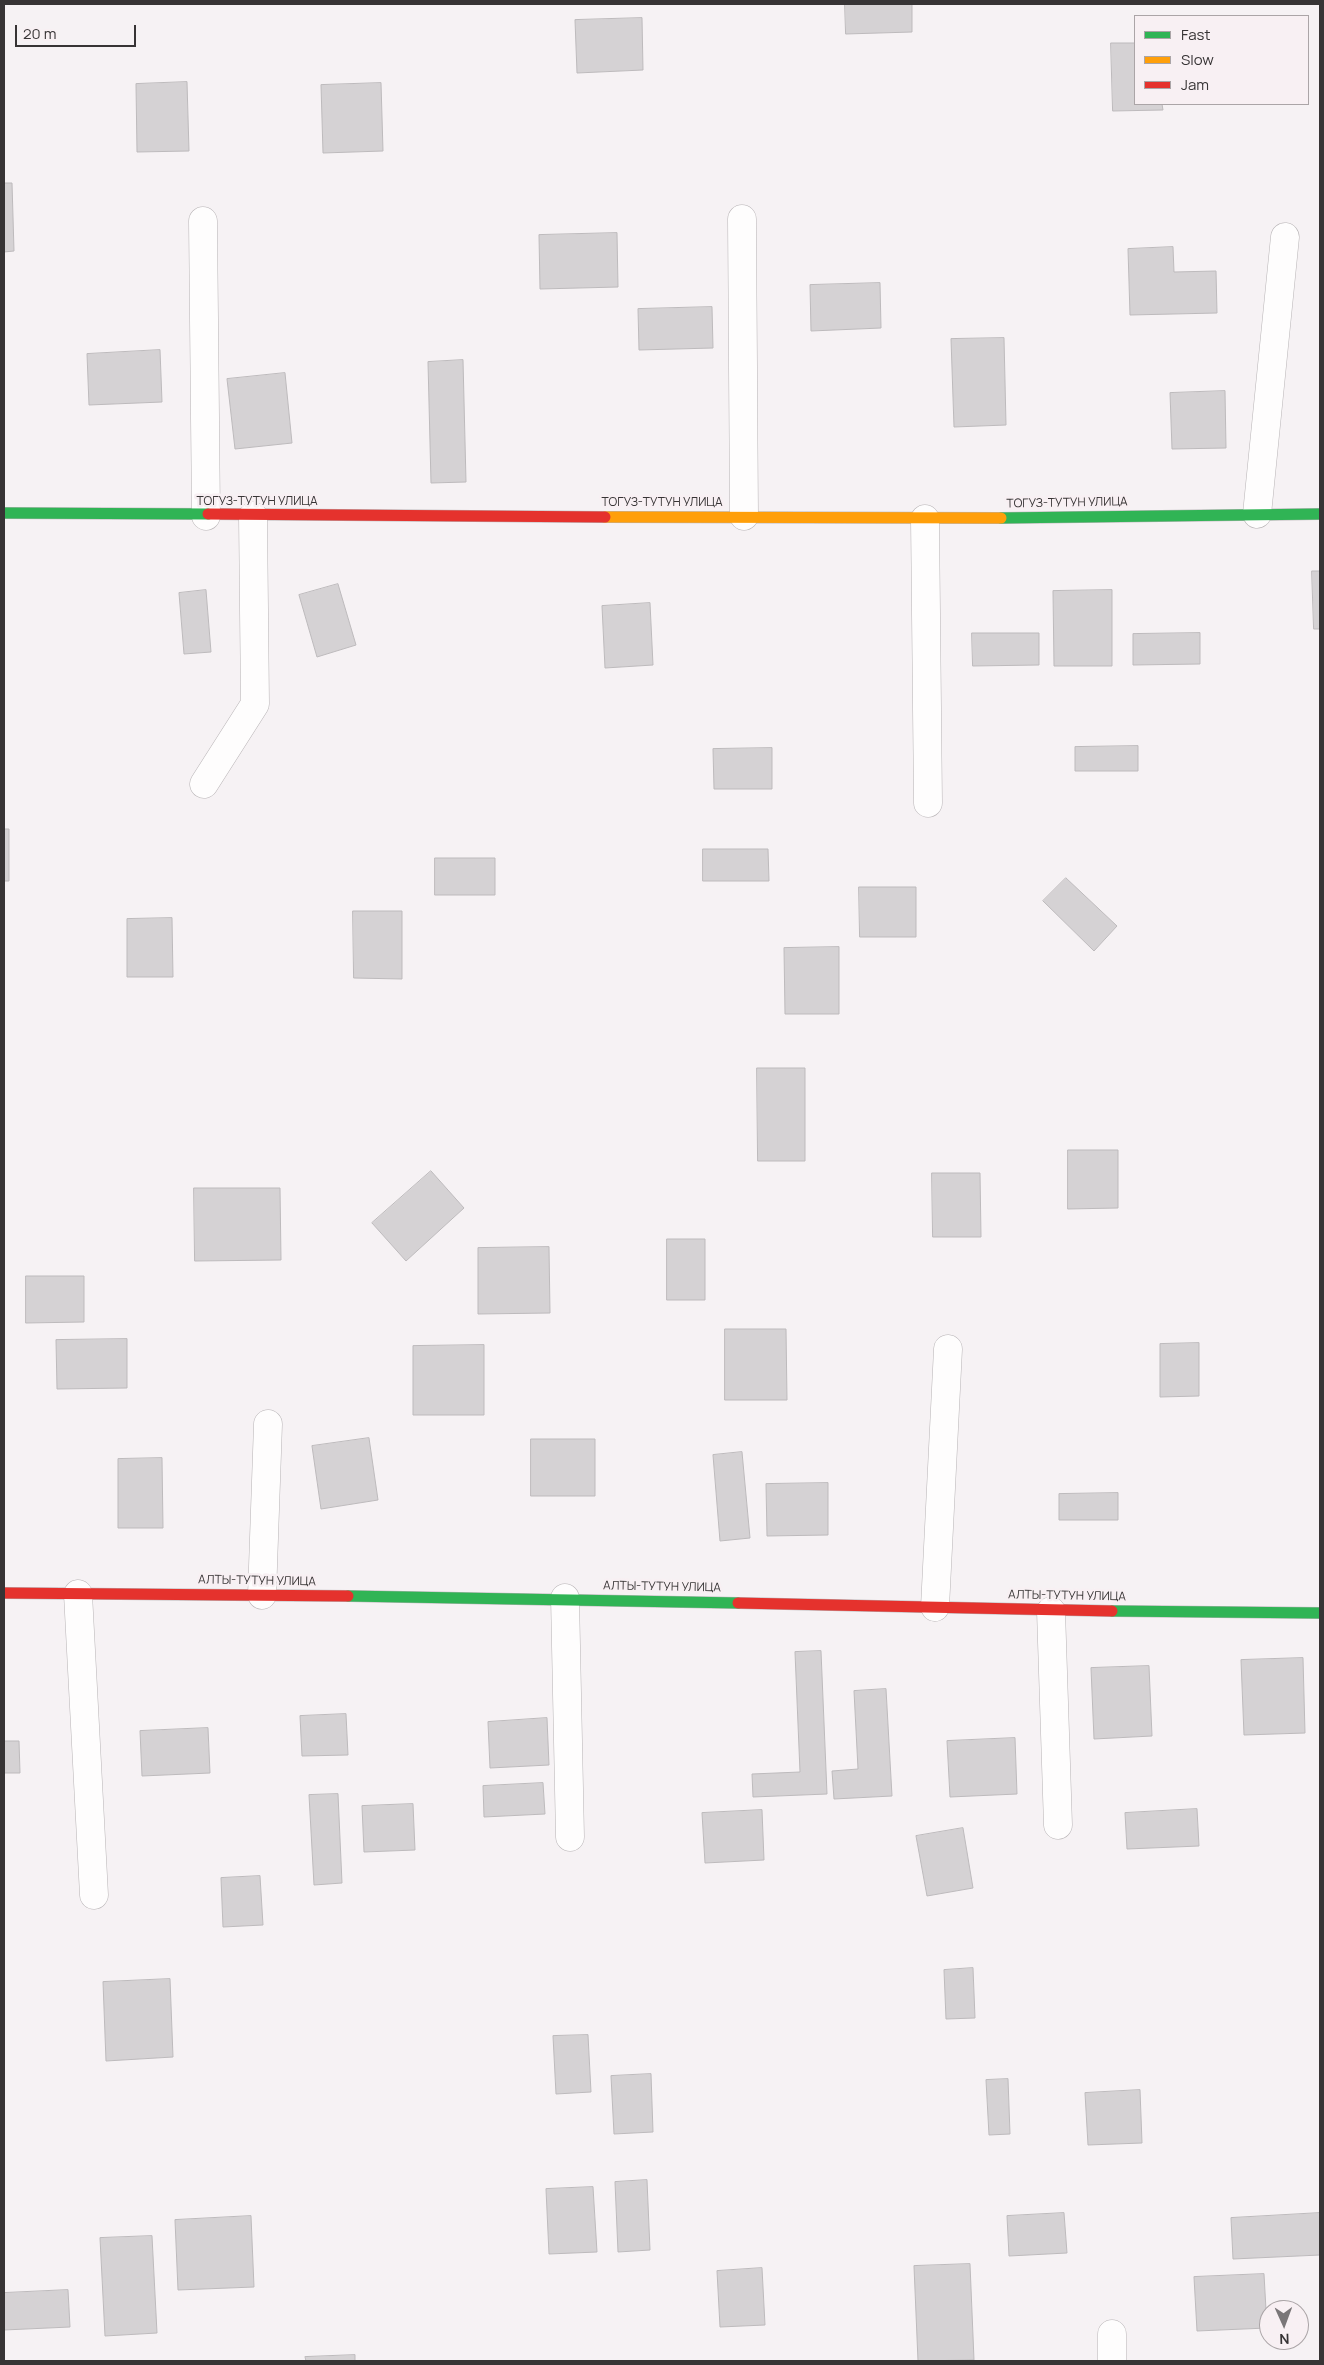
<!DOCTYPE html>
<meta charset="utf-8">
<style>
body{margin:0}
#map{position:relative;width:1324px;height:2365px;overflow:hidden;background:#f6f2f4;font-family:Manrope,sans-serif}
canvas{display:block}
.frame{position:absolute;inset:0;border:5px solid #373435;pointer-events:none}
.legend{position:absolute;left:1134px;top:15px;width:175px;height:90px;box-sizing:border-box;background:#f8f0f3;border:1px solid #aba5a7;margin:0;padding:6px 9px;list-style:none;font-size:15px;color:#373435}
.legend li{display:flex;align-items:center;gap:10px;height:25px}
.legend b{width:25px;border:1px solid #aba5a7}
.north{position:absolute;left:1259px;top:2300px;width:50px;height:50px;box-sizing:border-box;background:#f8f0f3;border:1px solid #aba5a7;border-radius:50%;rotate:178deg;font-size:14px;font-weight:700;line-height:20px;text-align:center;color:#373435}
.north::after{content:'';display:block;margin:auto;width:18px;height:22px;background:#7a7678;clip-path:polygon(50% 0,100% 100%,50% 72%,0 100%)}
.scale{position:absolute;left:15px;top:25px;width:121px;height:22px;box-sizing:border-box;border:2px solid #373435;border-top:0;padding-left:6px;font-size:15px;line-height:18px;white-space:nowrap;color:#373435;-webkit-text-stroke:4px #f8f0f3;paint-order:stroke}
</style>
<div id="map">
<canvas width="1324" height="2365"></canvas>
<div class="frame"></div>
<ul class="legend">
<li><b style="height:6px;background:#30b455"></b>Fast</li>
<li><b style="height:6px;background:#ff9f0a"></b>Slow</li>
<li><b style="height:6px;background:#e5322d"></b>Jam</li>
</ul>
<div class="north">N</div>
<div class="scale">20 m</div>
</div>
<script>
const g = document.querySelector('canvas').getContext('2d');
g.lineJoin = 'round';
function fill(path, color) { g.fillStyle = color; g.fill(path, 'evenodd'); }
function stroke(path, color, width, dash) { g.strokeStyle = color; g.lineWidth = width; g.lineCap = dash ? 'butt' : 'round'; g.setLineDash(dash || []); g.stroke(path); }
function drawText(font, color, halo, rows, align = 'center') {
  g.font = font + ' Manrope,sans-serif'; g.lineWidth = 5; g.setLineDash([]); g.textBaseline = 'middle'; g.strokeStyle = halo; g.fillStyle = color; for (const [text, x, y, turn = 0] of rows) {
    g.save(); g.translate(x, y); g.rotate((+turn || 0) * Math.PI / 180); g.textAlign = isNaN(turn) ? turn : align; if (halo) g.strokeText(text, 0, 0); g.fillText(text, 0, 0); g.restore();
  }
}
const building = new Path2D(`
 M845 4H912V32L846 34Z
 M642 18 643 70 577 73 575 20Z
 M1111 43H1135V104H1162L1163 110 1113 111Z
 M187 82 189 151 137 152 136 84Z
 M381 83 383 151 323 153 321 85Z
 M4 183H12L14 251 4 252Z
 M617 233 618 287 540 289 539 235Z
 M1173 247 1174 272 1216 271 1217 313 1130 315 1128 249Z
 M880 283 881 328 811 331 810 285Z
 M712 307 713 348 639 350 638 309Z
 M1004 338 1006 425 954 427 951 339Z
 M160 350 162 402 89 405 87 354Z
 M463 360 466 482 431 483 428 362Z
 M285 373 292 443 235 449 227 379Z
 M1225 391 1226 448 1172 449 1170 393Z
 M1312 571H1320V629H1314Z
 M338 584 356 645 317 657 299 595Z
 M206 590 211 652 184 654 179 593Z
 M1112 590V666H1054L1053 591Z
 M650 603 653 665 605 668 602 606Z
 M972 633H1039V665L973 666Z
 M1200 633V664L1133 665V634Z
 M1138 746V771H1075V747Z
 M772 748V789H714L713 749Z
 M4 829H9V881H4Z
 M703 849H768L769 881H703Z
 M435 858H495V895H435Z
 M1066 878 1117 926 1094 951 1043 901Z
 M859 887H916V937H860Z
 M353 911H402V979L354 978Z
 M172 918 173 977H127V919Z
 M839 947V1014H785L784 948Z
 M757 1068H805V1161H758Z
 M1068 1150H1118V1208L1068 1209Z
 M431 1171 464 1208 406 1261 372 1223Z
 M932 1173H980L981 1237H933Z
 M194 1188H280L281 1260 195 1261Z
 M667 1239H705V1300H667Z
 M549 1247 550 1313 478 1314V1248Z
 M26 1276H84V1322L26 1323Z
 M725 1329H786L787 1400H725Z
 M127 1339V1388L57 1389 56 1340Z
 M1199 1343V1396L1160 1397V1344Z
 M484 1345V1415H413V1346Z
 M369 1438 378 1500 321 1509 312 1446Z
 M531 1439H595V1496H531Z
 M742 1452 750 1538 720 1541 713 1455Z
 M162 1458 163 1528H118V1459Z
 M828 1483V1535L767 1536 766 1484Z
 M1118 1493V1520H1059V1494Z
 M821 1651 827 1794 753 1797 752 1774 800 1772 795 1652Z
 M1303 1658 1305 1733 1244 1735 1241 1660Z
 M1149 1666 1152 1736 1094 1739 1091 1668Z
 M886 1689 892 1796 834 1799 832 1771 858 1769 854 1691Z
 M346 1714 348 1755 302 1756 300 1716Z
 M547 1718 549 1765 490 1768 488 1722Z
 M208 1728 210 1773 142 1776 140 1731Z
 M1015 1738 1017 1794 950 1797 947 1741Z
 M4 1741H19L20 1773H4Z
 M543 1783 545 1814 484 1817 483 1786Z
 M338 1794 342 1883 314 1885 309 1795Z
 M413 1804 415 1850 364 1852 362 1806Z
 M1197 1809 1199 1846 1127 1849 1125 1813Z
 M762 1810 764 1860 705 1863 702 1813Z
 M963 1828 973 1888 927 1896 916 1836Z
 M260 1876 263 1925 223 1927 221 1878Z
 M973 1968 975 2018 946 2019 944 1970Z
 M170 1979 173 2057 106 2061 103 1982Z
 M588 2035 591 2092 556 2094 553 2036Z
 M651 2074 653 2132 614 2134 611 2076Z
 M1008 2079 1010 2134 989 2135 986 2080Z
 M1140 2090 1142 2143 1088 2145 1085 2093Z
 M647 2180 650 2250 618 2252 615 2182Z
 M593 2187 597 2252 549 2254 546 2189Z
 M1064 2213 1067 2253 1009 2256 1007 2216Z
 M1320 2213V2255L1233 2259 1231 2218Z
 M251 2216 254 2287 178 2290 175 2220Z
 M152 2236 157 2333 105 2336 100 2238Z
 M970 2264 974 2360 918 2361 914 2266Z
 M762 2268 765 2325 720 2327 717 2271Z
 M1264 2274 1267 2328 1197 2331 1194 2277Z
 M68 2290 70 2327 4 2330V2293Z
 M355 2355V2361H306L305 2357Z`);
const street = new Path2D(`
 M742 219 744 516
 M203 221 206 516
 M1257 514 1285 237
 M925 519 928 803
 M204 784 255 704 253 516
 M78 1594 94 1895
 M262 1595 268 1424
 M565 1598 570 1837
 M935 1607 948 1349
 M1051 1611 1058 1825
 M1112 2361V2334`);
const fast = new Path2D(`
 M4 513 208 514
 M1001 518 1320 514
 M348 1596 738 1603
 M1112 1611 1320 1613`);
const slow = new Path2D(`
 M605 517 1001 518`);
const jam = new Path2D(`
 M208 514 605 517
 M4 1593 348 1596
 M738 1603 1112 1611`);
const streetNames = [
 ["ТОГУЗ-ТУТУН УЛИЦА",257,502],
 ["ТОГУЗ-ТУТУН УЛИЦА",662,503],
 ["ТОГУЗ-ТУТУН УЛИЦА",1067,503,-1],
 ["АЛТЫ-ТУТУН УЛИЦА",257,1581,1],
 ["АЛТЫ-ТУТУН УЛИЦА",662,1587,1],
 ["АЛТЫ-ТУТУН УЛИЦА",1067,1596,1]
];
fill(building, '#d5d2d4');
stroke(building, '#bdbabc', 1);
stroke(street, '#b7b3b5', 29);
stroke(fast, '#b7b3b5', 12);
stroke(slow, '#b7b3b5', 12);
stroke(jam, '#b7b3b5', 12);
stroke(street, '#fefdfd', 28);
stroke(fast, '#30b455', 11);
stroke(slow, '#ff9f0a', 11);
stroke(jam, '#e5322d', 11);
drawText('12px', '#373435', '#f8f0f3', streetNames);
</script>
